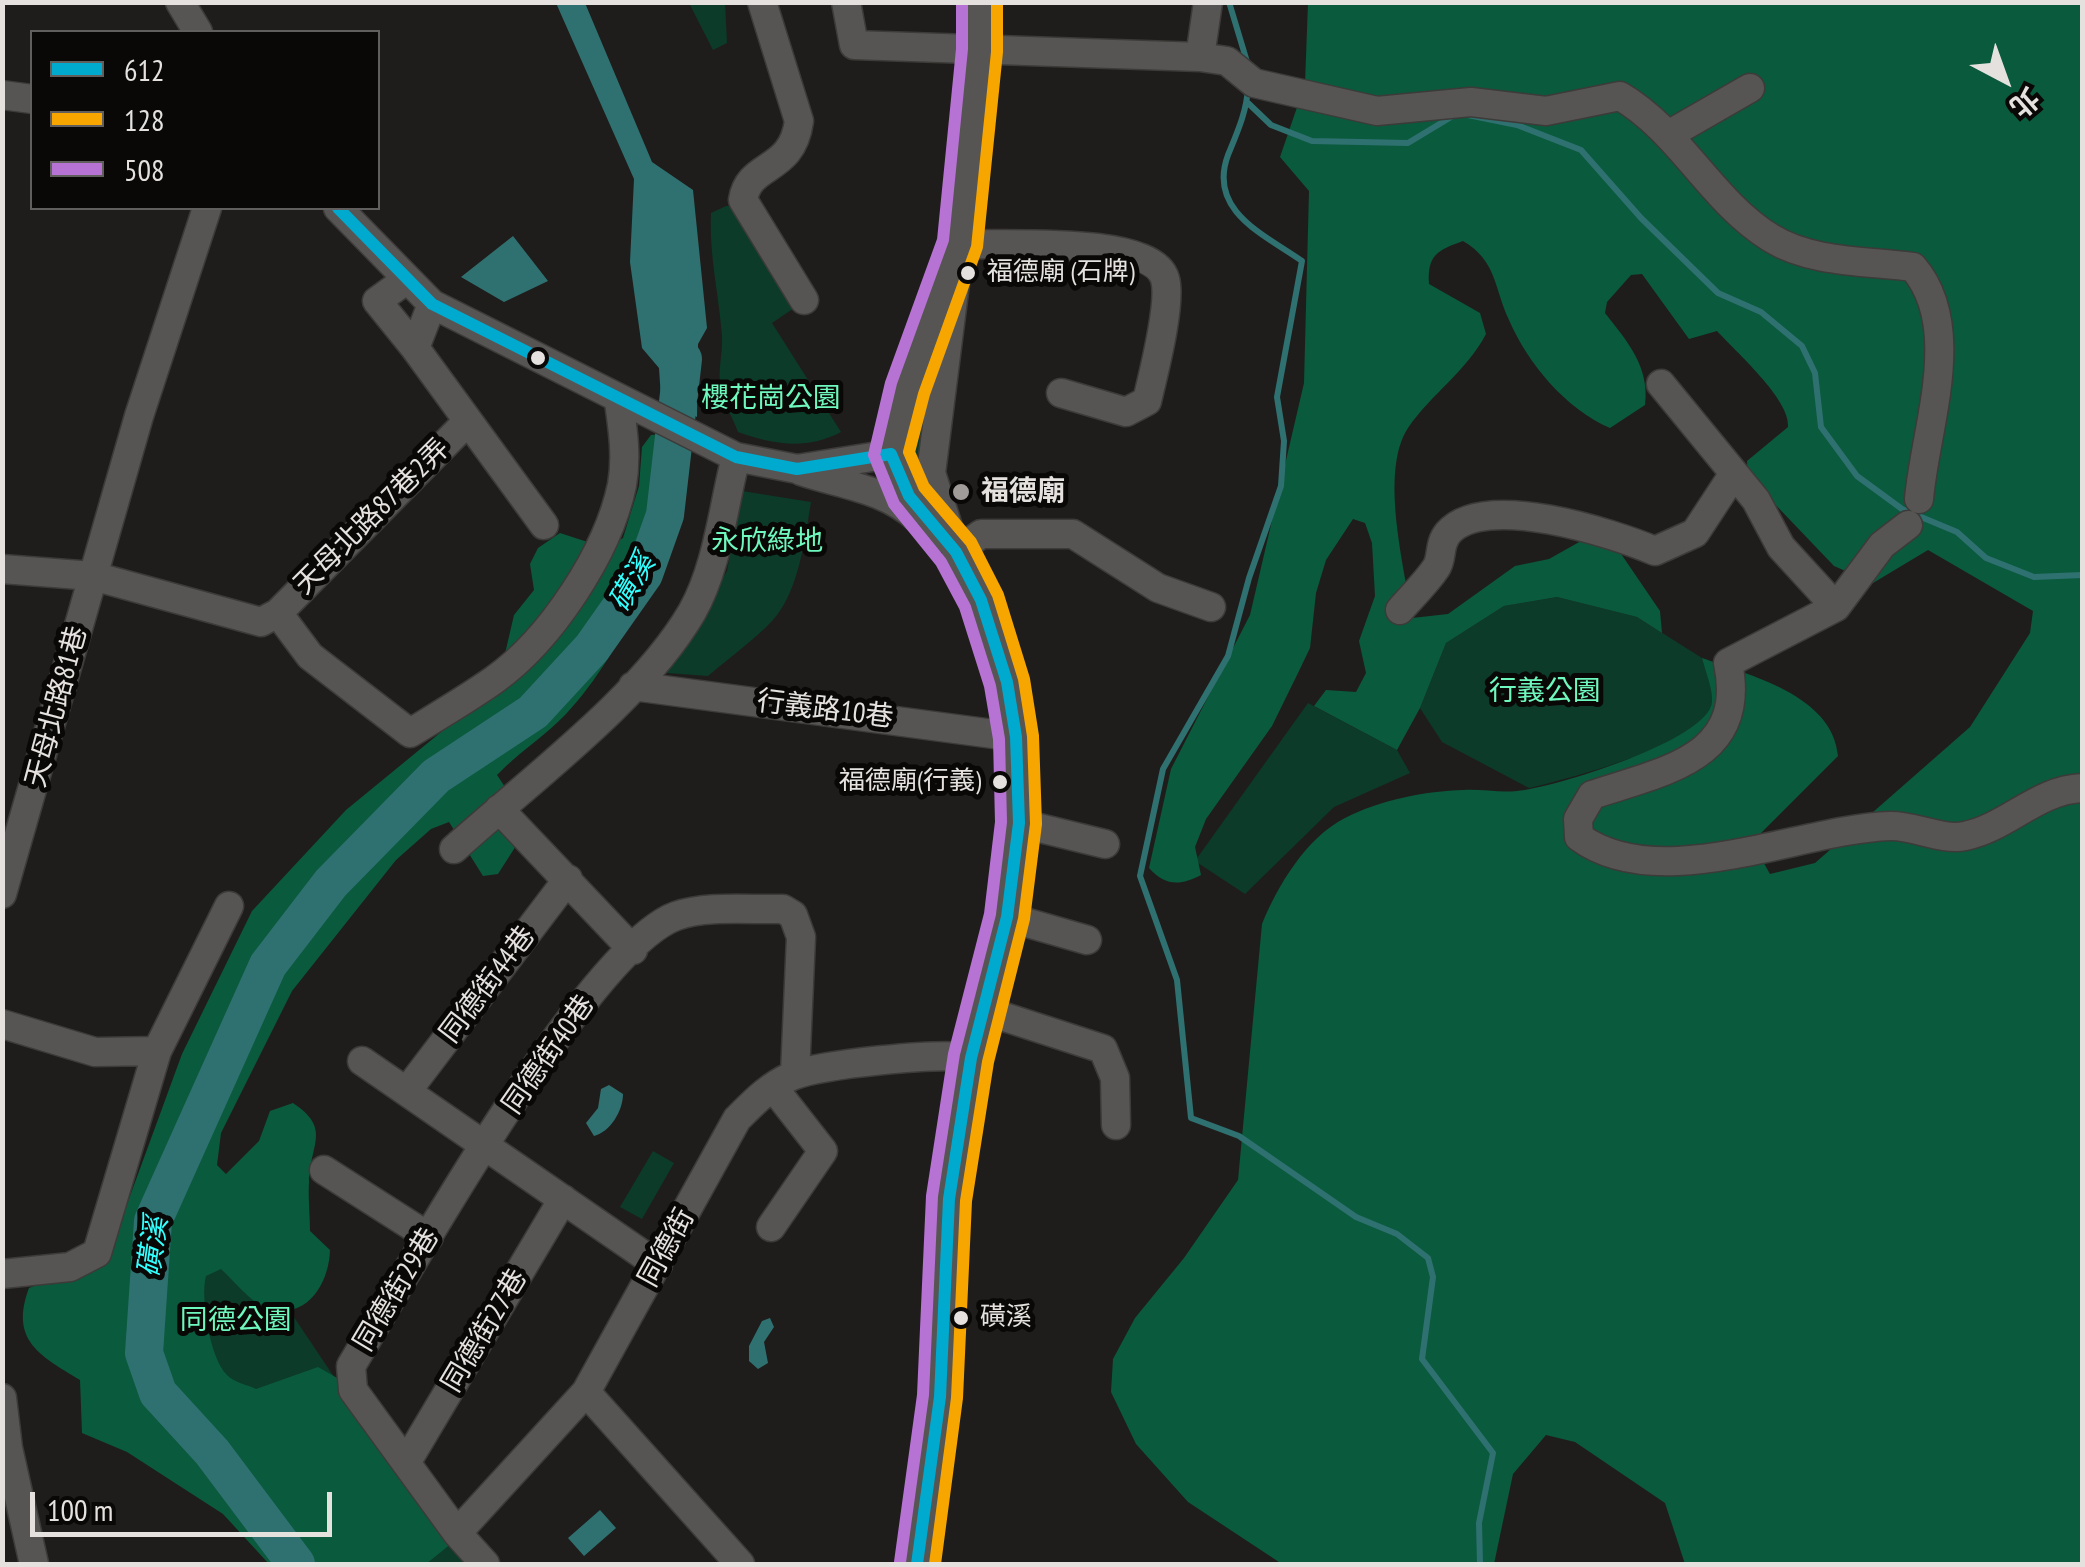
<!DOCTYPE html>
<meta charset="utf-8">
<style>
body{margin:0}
#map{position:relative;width:2085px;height:1567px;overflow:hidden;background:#1f1d1b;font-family:"PT Sans Narrow","Noto Sans TC",sans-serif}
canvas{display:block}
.frame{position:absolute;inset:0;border:5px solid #e4e1df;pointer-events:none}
.legend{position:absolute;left:30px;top:30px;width:350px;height:180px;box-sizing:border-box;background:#090806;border:2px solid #615f5d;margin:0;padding:12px 18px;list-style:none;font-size:30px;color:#e4e1df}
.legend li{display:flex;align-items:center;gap:20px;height:50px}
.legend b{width:50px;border:2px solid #615f5d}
.north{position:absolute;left:1955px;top:30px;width:100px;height:100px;-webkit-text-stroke:8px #090806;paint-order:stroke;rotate:139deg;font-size:28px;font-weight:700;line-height:40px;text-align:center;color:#e4e1df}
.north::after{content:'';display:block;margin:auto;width:35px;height:45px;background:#e4e1df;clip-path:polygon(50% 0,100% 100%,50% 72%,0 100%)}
.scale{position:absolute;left:30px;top:1492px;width:302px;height:45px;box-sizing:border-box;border:5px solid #e4e1df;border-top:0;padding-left:12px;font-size:30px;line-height:35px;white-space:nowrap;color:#e4e1df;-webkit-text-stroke:8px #090806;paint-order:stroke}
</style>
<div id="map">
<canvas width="2085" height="1567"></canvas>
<div class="frame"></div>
<ul class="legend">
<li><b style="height:12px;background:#00a9ce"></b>612</li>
<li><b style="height:12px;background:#f7a600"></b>128</li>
<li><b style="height:12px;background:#b673d3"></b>508</li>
</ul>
<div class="north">北</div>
<div class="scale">100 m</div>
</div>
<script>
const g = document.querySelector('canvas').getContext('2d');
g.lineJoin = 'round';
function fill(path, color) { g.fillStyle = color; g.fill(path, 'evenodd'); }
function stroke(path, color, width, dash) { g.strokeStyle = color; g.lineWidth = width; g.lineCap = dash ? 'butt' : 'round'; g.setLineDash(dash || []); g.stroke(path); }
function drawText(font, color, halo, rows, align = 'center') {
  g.font = font + ' "PT Sans Narrow","Noto Sans TC",sans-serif'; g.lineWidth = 10; g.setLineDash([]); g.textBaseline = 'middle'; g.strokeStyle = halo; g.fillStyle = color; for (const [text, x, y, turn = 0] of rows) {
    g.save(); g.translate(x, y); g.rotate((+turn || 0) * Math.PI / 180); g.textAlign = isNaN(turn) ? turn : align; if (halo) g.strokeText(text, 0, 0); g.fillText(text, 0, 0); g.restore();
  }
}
const green = new Path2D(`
 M689 3H725L727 43 713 50Z
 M726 206H737L797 306 772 323 841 432C807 450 774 445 738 432 733 418 724 404 721 389 717 371 723 355 722 336 719 294 709 256 711 213Z
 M928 370 937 371 929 488 920 493 907 457Z
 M742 491 811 502C805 538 799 591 773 620 754 640 729 658 708 676L667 673 727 571Z
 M1557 597 1637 617 1702 658C1705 670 1714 691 1712 704 1706 743 1565 780 1529 788L1442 742 1420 708 1446 643 1504 606Z
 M1308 703 1397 750 1410 773 1334 807 1245 894 1195 861Z
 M653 1151 674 1163 642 1219 620 1207Z
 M243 1241 446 1544 465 1564H353L185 1334 198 1256Z`);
const forest = new Path2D(`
 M1308 3H2082V1564H1685L1665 1503 1575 1442 1546 1435 1513 1474 1494 1564H1282L1188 1502 1136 1444 1111 1392 1113 1359 1135 1318 1184 1258 1238 1180 1262 924C1278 885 1306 838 1345 818 1380 800 1425 791 1464 790 1481 789 1500 793 1517 791 1553 788 1709 740 1712 702 1713 689 1705 671 1702 658 1749 675 1833 695 1838 756L1752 842 1770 874 1815 863 1970 727 2030 633 2033 611 1928 550 1873 583 1834 566 1748 476 1747 461 1788 427C1791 400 1735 351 1717 331L1689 339 1642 274 1631 275 1607 302 1605 313C1627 341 1650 367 1645 405L1610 428C1566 409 1528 364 1509 320 1494 288 1497 261 1463 241 1438 250 1427 255 1429 284L1480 313 1486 334C1466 372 1432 393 1408 428 1379 472 1405 569 1412 618L1448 614 1515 566 1549 559 1581 541 1615 545 1660 611 1662 633 1637 617 1557 597 1504 606 1446 643 1420 708 1397 750 1314 706 1326 690 1356 692 1366 673 1359 641 1375 596 1372 543 1365 523 1353 519 1326 560 1316 593 1310 648 1298 673 1272 726 1206 819 1195 847 1201 875C1180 886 1165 886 1149 868L1171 769 1250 615 1304 383 1309 191 1280 157 1305 84Z
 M664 434 690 451C675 534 625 652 566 714 545 736 518 753 497 775L530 824 498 874 483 876 449 822 431 829 396 860 292 991 221 1133 217 1165 226 1174 259 1141 270 1111 293 1103C332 1129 310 1144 309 1182 308 1198 310 1215 310 1231L330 1250C329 1284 306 1323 264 1307 250 1301 233 1280 221 1269L206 1276C200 1297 210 1359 227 1375 233 1382 248 1385 256 1389L318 1367 339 1379 452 1543 426 1564H269L223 1514 127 1452 82 1433 80 1380C41 1356 9 1341 29 1288L108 1256 182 1054 252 911 346 810 474 705 504 658 514 615 534 590 530 564 538 548 560 533 606 548 623 538 639 486 642 447 651 435Z`);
const water = new Path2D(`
 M556 3H585L652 162 693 190 707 328 698 344 697 417 661 398 659 368 642 348 630 262 634 179Z
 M513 236 548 281 504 302 461 277Z
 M609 1085 623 1094C623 1111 610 1132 594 1136L586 1123 598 1108 601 1089Z
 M770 1318 774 1327 764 1342 768 1363 758 1369 749 1361V1346L762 1321Z
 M600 1510 616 1528 584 1556 568 1538Z`);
const stream = new Path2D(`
 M1229 2 1248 65
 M1248 87C1247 111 1237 133 1228 155 1207 211 1265 235 1302 261L1277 397 1284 441 1281 486 1249 578 1228 656 1163 769 1140 876 1177 980 1191 1118 1239 1136 1356 1217 1397 1234 1428 1258 1433 1277 1422 1359 1493 1453 1479 1523 1480 1564
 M1248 103 1271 125 1312 141 1408 143 1456 114
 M1468 115 1517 125 1581 150 1641 218 1718 293 1761 312 1802 346 1815 373 1821 427 1857 476 1902 509 1957 532 1986 558 2034 577 2082 575`);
const river = new Path2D(`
 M296 1564 212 1452 158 1393 144 1353 153 1221 268 965 331 883 436 776 533 712 592 648 644 574 665 515 683 359`);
const minor = new Path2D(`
 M180 2 198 32
 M762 2 799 121C792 174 749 161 743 200L804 300
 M846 2 854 45 1200 57 1208 2
 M1200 57 1227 61 1254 83 1377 111 1471 102 1546 111 1620 96C1681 132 1711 201 1771 238 1811 263 1868 261 1913 267 1965 327 1925 428 1919 499
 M2 95 32 99
 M1670 134 1750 88
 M338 208 432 304 736 457 797 469 891 454
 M960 244C1000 246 1153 235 1165 279 1172 303 1153 375 1147 401L1126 412 1061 393
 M406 280 377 301 415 348
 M432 304 415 348 544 525
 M1661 384 1756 500 1781 547 1836 607
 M801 471C842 485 884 488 917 518
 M1908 525 1882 545 1836 607 1728 663C1748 759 1663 771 1592 795L1578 819 1579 837C1659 896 1800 829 1890 826 1913 825 1942 841 1965 836 2008 827 2037 790 2082 788
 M946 539 909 496 891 454 907 389 960 244 980 50 979 2
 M956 552 981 534H1073L1158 588 1211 607
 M2 569 93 576 261 622 278 613 467 422
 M1400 610C1412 596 1426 583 1436 568 1443 558 1438 545 1448 533 1484 491 1612 533 1655 551L1695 533 1733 475
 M278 613 310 656 410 733C438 716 467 699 494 680 550 640 608 553 622 485 627 457 623 430 619 402
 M633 686 1016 737
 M499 809 633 950
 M1019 823 1105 844
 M454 849C529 781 642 698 692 612 718 566 723 507 736 457
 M2 894 139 416 207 208
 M1007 917 1087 940
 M983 1010 1103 1049 1115 1078 1116 1125
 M2 1024 95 1052 157 1051
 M362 1061 658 1265
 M407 1091 568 879
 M324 1170 429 1237
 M771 1227 823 1151 773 1087
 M2 1274 70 1267 97 1253 157 1051 229 906
 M586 1392 740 1564
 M2 1398 8 1448 34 1564
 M406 1463 563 1199
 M457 1533 353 1390 351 1366C407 1274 587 949 676 916 707 905 750 910 783 909L793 915 801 937 795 1074
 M485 1564 457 1533 586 1392 737 1119C754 1102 769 1086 792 1076 821 1064 940 1052 971 1058
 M917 1564 940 1397 949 1199 971 1058 1007 917 1019 823 1016 737 1007 682 981 600 956 552 931 473 960 244`);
const bus1 = new Path2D(`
 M338 208 432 304 736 457 797 469 891 454
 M891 454 909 496 956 552 981 600 1007 682 1016 737 1019 823 1007 917 971 1058 949 1199 940 1397 917 1564`);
const bus2 = new Path2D(`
 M935 1564 957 1398 966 1201 988 1062 1024 919 1036 824 1033 736 1024 679 998 595 971 542 924 487 909 452 924 394 977 247 997 52V2`);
const bus3 = new Path2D(`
 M900 1562 923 1395 932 1196 954 1054 990 914 1001 822 999 739 990 686 965 607 941 562 894 504 874 455 891 383 943 240 962 49V2`);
const markers = [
 [968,273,9,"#e4e1df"],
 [538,358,9,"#e4e1df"],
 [961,492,10,"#9f9c9a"],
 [1000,782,9,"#e4e1df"],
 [961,1318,9,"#e4e1df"]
];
const busNames = [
 ["福德廟 (石牌)",987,273],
 ["福德廟(行義)",981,782,"right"],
 ["磺溪",980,1318]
];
const parkNames = [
 ["櫻花崗公園",771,399],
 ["永欣綠地",767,542],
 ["行義公園",1545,692],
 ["同德公園",236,1321]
];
const poiNames = [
 ["福德廟",981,492]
];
const streetNames = [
 ["天母北路87巷2弄",372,517,-45],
 ["天母北路81巷",57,707,-75],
 ["行義路10巷",825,710,7],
 ["同德街44巷",488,985,-53],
 ["同德街40巷",549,1055,-55],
 ["同德街",667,1248,-61],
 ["同德街29巷",397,1290,-59],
 ["同德街27巷",485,1331,-59]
];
const waterNames = [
 ["磺溪",633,583,-60],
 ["磺溪",154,1247,-82]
];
fill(green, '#0c3b29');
fill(forest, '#0a5a3e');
fill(water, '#2f7171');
stroke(stream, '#2f7171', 6);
stroke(river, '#2f7171', 38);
stroke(minor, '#3c3b39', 31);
stroke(minor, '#565553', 28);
stroke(bus1, '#00a9ce', 12);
stroke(bus2, '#f7a600', 12);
stroke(bus3, '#b673d3', 12);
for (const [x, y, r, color] of markers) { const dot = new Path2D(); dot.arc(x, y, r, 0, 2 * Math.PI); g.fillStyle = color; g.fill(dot); stroke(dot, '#090806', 4); }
drawText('26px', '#e4e1df', '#090806', busNames, 'left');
drawText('28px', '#6ff8bd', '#090806', parkNames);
drawText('bold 28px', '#e4e1df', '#090806', poiNames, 'left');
drawText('28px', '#e4e1df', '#090806', streetNames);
drawText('italic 30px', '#3ff', '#090806', waterNames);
</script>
